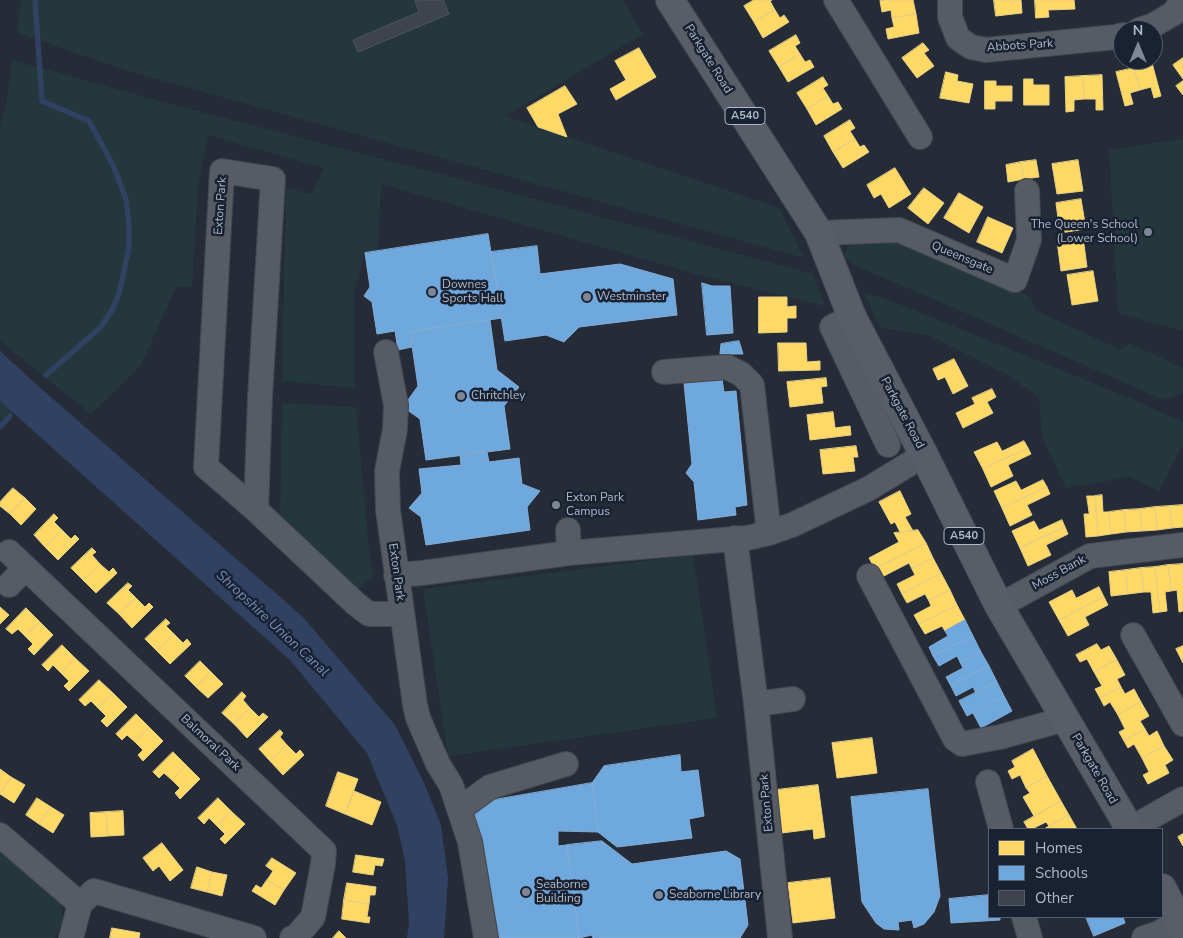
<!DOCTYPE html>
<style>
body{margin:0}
#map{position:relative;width:1183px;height:938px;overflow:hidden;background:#262c37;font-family:"Nunito Sans",sans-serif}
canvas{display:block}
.legend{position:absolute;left:988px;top:828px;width:175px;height:90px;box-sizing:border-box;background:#192232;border:1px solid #555e6e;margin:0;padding:6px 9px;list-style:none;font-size:15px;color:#afb7c9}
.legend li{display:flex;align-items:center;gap:10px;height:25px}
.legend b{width:25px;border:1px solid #555e6e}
.north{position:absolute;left:1113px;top:20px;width:50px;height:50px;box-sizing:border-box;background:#192232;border:1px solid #555e6e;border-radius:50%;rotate:0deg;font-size:14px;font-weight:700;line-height:20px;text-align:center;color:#afb7c9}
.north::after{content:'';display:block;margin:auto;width:18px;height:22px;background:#7f8696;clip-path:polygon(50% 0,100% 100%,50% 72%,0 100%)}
</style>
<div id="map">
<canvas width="1183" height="938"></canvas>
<ul class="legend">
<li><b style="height:14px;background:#ffd966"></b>Homes</li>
<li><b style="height:14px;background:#6fa8dc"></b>Schools</li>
<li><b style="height:14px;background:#3e434d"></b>Other</li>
</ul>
<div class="north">N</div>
</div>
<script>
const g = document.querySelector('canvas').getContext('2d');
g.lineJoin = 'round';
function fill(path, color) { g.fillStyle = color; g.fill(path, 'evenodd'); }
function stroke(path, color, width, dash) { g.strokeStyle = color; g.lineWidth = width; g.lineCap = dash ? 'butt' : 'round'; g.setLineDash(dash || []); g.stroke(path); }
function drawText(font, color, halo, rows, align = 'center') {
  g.font = font + ' "Nunito Sans",sans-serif'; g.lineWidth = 5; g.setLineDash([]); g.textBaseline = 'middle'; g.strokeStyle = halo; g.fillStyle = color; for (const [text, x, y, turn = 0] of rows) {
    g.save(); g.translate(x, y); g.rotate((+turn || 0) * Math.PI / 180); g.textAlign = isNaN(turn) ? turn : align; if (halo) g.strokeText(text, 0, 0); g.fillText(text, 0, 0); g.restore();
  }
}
const green = new Path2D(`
 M21 0H622L643 34 505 116 779 208 804 258 135 73 17 33Z
 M12 60 167 103 497 189 813 274 825 306 703 276 381 184 378 251 365 253 354 292V388L282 381 286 188 312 194 324 168 208 135 198 186 192 287H176L141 365 91 414 0 341V127L6 105Z
 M1183 139V331L1118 313 1109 150Z
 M892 238 1031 297 1035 310 1121 350 1129 343 1183 368V393L1164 400 931 298 858 267 843 257 853 239Z
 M864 292 899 304 1132 399 1183 422V448L1181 447 1159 491 1130 477 1066 488 1042 437 1039 397 1004 373 929 335 880 328Z
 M0 401 13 412 0 427Z
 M282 403 356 407 369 550 373 575 354 594 280 521Z
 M693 555 717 718 448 756 423 589Z
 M0 852 61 899 63 920 55 938H0Z`);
const water = new Path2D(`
 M0 351 37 385 303 617 395 725 424 783 441 825 448 878 444 938H407L409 924 405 861 397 825 367 753 290 660 0 401Z`);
const homes = new Path2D(`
 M754 0H772L770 1 775 10 754 22 744 6Z
 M885 0H913L916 14 892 18 891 10 882 12 880 1Z
 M994 0H1021L1022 13 996 16Z
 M1035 0H1074L1075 9 1048 10 1049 17 1036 18Z
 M775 10 780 18 784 15 789 22 763 38 754 22Z
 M916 14 919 33 888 39 886 29 894 27 892 18Z
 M796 35 800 43 795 46 800 54 779 67 769 51Z
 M923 43 929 50 924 53 934 66 917 78 902 58Z
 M639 48 656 77 616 100 610 89 626 80 615 61Z
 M800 54 805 62 810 60 814 67 788 82 779 67Z
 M1183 58V79L1173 65Z
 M1152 63 1161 96 1154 98 1151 87 1140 90 1134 68Z
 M1134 68 1140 90 1130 93 1133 104 1125 106 1116 72Z
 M946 72 958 75 957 81 973 84 969 103 940 98Z
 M1102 75 1103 110H1096V99H1084L1083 76Z
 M1083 76 1084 99 1074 100V111L1066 112 1065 77Z
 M823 77 828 85 823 88 828 96 807 109 797 93Z
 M1024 79H1033V85H1049V105H1024Z
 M985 81H996V86H1012V101H995V109H985Z
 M1183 81V95L1176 86Z
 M565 86 577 104 558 114 567 137 538 127 527 108Z
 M828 96 833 104 838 102 842 109 816 125 807 109Z
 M850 120 855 128 850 131 855 139 833 152 824 136Z
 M855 139 860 147 864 145 869 152 843 168 833 152Z
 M1036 160 1039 177 1024 179 1021 162Z
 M1078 160 1083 191 1057 194 1052 164Z
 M1021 162 1024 179 1008 182 1006 165Z
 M895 168 911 194 889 208 881 194 874 198 867 185Z
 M924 188 944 203 928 224 908 208Z
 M959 193 983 207 969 233 944 218Z
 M1081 199 1086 229 1060 233 1056 203Z
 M988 217 1013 228 1002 253 977 242Z
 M1083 237 1087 267 1061 271 1057 241Z
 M1093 271 1098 301 1072 305 1067 275Z
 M759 297H787V307L796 306V318H787V332L759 333Z
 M778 343H806L807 362 820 361V370L779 371Z
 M954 359 968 386 953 394 945 377 938 380 933 369Z
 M826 378 827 386 821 387 823 403 790 407 787 382Z
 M992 389 996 397 987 402 993 413 963 428 956 413 975 404 972 398Z
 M833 412 835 428 850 426 851 435 810 440 807 415Z
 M1024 441 1028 448 983 469 974 452 997 442 1002 451Z
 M856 446 858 457H853L855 471 823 474 820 450Z
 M1028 448 1031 454 1008 465 1013 476 991 487 983 469Z
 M1043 480 1047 487 1002 508 994 491 1016 481 1021 490Z
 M1047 487 1050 494 1027 505 1032 515 1010 526 1002 508Z
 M13 488 25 498 10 514 0 506V502Z
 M900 491 911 514 905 517 913 531 900 532 895 522 891 524 879 502Z
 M1102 495 1103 512H1109L1111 534 1098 536 1095 496Z
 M1087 496H1095L1098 536 1086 537 1084 514H1089Z
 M25 498 36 509 21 525 10 514Z
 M1183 505V527L1172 528 1170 506Z
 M1170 506 1172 528 1157 530 1155 507Z
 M1155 507 1157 530 1142 531 1140 509Z
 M1140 509 1142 531 1126 532 1124 510Z
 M1124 510 1126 532 1111 534 1109 512Z
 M54 514 58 518 54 522 62 530 45 547 34 535Z
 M1062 520 1065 527 1020 548 1012 531 1034 521 1039 530Z
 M1065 527 1068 534 1046 545 1051 555 1028 566 1020 548Z
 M62 530 71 539 75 535 79 539 58 560 45 547Z
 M918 530 926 543 875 569 869 558 899 542 894 533Z
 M926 543 933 558 912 569 909 563 880 578 875 569Z
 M92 548 96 552 92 555 100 564 83 580 71 568Z
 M933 558 941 573 902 594 897 584 915 575 912 569Z
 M100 564 109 572 113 568 117 573 96 593 83 580Z
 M1183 564V611L1179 612 1177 590 1171 591 1168 565Z
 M1168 565 1171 591 1165 592 1167 611 1160 612 1155 567Z
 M1155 567 1160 612 1153 613 1151 592H1144L1141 568Z
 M1141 568 1144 592 1128 594 1126 570Z
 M1126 570 1128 594 1111 596 1109 572Z
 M941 573 950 590 929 601 925 594 907 603 902 594Z
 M128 583 132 586 128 590 136 598 119 614 107 603Z
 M1099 587 1104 597 1059 620 1049 602 1072 590 1076 598Z
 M950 590 957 605 919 624 914 615 931 606 929 601Z
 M1104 597 1108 605 1085 617 1089 625 1068 636 1059 620Z
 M136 598 145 607 149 603 153 607 132 628 119 614Z
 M957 605 965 620 945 631 942 626 925 634 919 624Z
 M0 607 9 615 0 624Z
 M26 608 40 622 25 636 18 629 12 634 6 629Z
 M166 619 170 623 166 626 174 634 157 651 145 639Z
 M40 622 53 635 34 655 28 649 33 644 25 636Z
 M174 634 183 643 187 639 191 644 170 664 157 651Z
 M1097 644 1101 650 1109 646 1117 660 1094 672 1087 659 1080 662 1076 655Z
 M62 645 75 658 61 673 53 665 48 671 42 665Z
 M1183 646V663L1176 649Z
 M75 658 89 671 69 691 64 686 69 681 61 673Z
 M1117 660 1125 675 1117 679 1121 687 1100 698 1095 689 1102 686 1094 672Z
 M200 661 211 672 196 687 185 676Z
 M211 672 223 684 208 698 196 687Z
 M99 680 113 693 98 708 91 701 85 706 79 700Z
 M1121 687 1125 694 1134 689 1141 702 1118 715 1110 702 1104 706 1100 698Z
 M242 692 246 696 243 700 250 708 234 724 222 713Z
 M113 693 127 707 107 727 101 721 106 716 98 708Z
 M1141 702 1149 716 1140 721 1145 729 1124 741 1119 732 1125 729 1118 715Z
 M250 708 259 717 263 713 268 717 247 738 234 724Z
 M136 714 149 727 135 742 127 735 122 740 116 734Z
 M149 727 163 741 143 761 138 755 143 750 135 742Z
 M1145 729 1149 736 1157 731 1164 746 1142 758 1134 744 1128 748 1124 741Z
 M280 730 283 733 280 737 287 745 270 761 259 749Z
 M872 738 877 773 837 778 832 743Z
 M287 745 296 754 300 750 304 755 283 775 270 761Z
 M1164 746 1173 760 1165 765 1169 773 1148 784 1143 775 1149 772 1142 758Z
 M1033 749 1047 776 1026 788 1020 775 1012 779 1008 771 1015 767 1012 761Z
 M173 752 186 765 172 780 164 773 159 778 153 772Z
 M186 765 200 779 180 799 175 793 180 788 172 780Z
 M0 769 11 777 0 794Z
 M338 772 358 779 345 814 326 806Z
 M1047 776 1061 801 1034 816 1023 797 1030 793 1026 788Z
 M11 777 25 785 14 803 0 794Z
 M818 785 825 837 814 839 813 829 782 833 776 790Z
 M354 791 381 802 372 825 345 814Z
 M37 798 51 807 39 824 26 815Z
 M218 798 231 811 217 826 209 818 204 824 198 818Z
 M1061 801 1069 815 1049 826 1046 822 1032 829H1028L1024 822Z
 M51 807 64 815 53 833 39 824Z
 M123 811 124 835 108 836 106 812Z
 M231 811 245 824 225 844 220 839 225 834 217 826Z
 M106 812 108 836 91 837 90 813Z
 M1069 815 1077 829H1044L1049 826Z
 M1183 834V846L1178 837Z
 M162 843 183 870 170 881 159 866 153 871 143 858Z
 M356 855 384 859 382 866 375 865 373 875 353 872Z
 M272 858 296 873 284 890 267 880 273 871 266 866Z
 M197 867 212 872 207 892 191 888Z
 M212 872 227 875 222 896 207 892Z
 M830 878 835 918 793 923 788 883Z
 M267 880 284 890 275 905 252 891 256 885 261 888Z
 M347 883 376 887 375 895H370L369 904 344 900Z
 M344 900 369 904 367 917H370L369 923 342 919Z
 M112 928 140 933 139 938H110Z
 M339 931 346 938H333Z`);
const schools = new Path2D(`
 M488 234 502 318 410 332 412 347 398 350 395 331 377 334 372 302 364 296 370 287 365 253Z
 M537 246 540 274 620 264 673 279 677 315 579 327 564 342 546 335 505 341 491 252Z
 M702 283 712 286H730L733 333 707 335Z
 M490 320 497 370 519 387 504 406 510 449 426 460 420 419 403 407 418 386 410 332Z
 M739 341 743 354H720L721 344Z
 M722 379 724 392 736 391 747 505 735 507 736 515 698 520 694 482 686 473 692 464 684 383Z
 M487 452 489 462 519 458 522 484 540 491 527 507 530 530 426 545 421 517 409 508 422 493 419 469 461 465 460 455Z
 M965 620 973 636 933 656 929 647 948 636 945 631Z
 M973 636 981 652 960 662 957 656 939 666 933 656Z
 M981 652 989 666 951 686 946 677 963 668 960 662Z
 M989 666 997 682 976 693 973 687 956 696 951 686Z
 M997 682 1004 696 967 716 959 701Z
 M1004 696 1012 711 981 728 973 713Z
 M680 755 681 772 698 770 704 816 689 819 692 838 617 847 598 832 592 783 604 766Z
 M592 783 598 832 558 831V846L567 845 579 938H486L465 805Z
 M928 789 940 896 934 912 924 924 914 928 912 920 898 922 899 930 884 929 876 923 862 902 851 797Z
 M602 841 632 864 726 851 740 859 748 925 740 938H593L592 935 579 938 567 845Z
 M989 895V917H1000V920L951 923 949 899Z
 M1086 917H1123L1125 923 1094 936Z`);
const stream = new Path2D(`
 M35 0 42 101 89 121 113 165 126 199 129 224V248L119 294 112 310 101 327 46 375
 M0 427 10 416`);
const building = new Path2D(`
 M419 0H443L449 14 358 52 353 40 419 12 415 1Z`);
const minor = new Path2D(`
 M836 0 920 137
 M950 0V17L958 38 971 47 986 50 1116 37 1123 35
 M1139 30 1152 26 1174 13 1182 0
 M819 233 899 230 1015 280 1029 240 1027 191
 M852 317 832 327 888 445
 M386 352 396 405 395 429 387 471 388 510 415 705 418 718 438 764 451 785 470 842 486 938
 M664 372 727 367 741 374 752 385 769 533
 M256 510 260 397 273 179 222 171 206 467 256 510 356 604 369 614H402
 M735 538 756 704
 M9 552 324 851 323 864 313 917 296 937 292 938
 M569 553 710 541 747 538 769 533 792 525 868 489 924 455
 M396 575 422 573 569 553 568 530
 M869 576 955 739 962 744 1000 737 1065 719
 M9 585 25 568
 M999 606 1090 556 1183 545
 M1133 635 1183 724
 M988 782 1001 829
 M460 809 490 787 566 764
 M1130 829 1183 799
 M0 835 80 904 71 938
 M80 904 94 891 254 938
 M1024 917 1030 938
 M780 938 756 704 793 699
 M1144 938 1157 934 1179 921`);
const major = new Path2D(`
 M670 0 819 233 852 317 924 455 999 606 1130 829
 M1162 888 1183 929`);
const markers = [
 [1148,232,5,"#7f8696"],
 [432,292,5,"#7f8696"],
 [587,297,5,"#7f8696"],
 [461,396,5,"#7f8696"],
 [556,505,5,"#7f8696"],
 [526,892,5,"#7f8696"],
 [659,895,5,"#7f8696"]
];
const shields = [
 [745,116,40],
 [964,536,40]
];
const shieldNames = [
 ["A540",745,116],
 ["A540",964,536]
];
const streetNames = [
 ["Abbots Park",1020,46,-4],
 ["Parkgate Road",708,59,58],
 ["Exton Park",221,206,-86],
 ["Queensgate",962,258,23],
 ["Parkgate Road",902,413,62],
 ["Exton Park",396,572,82],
 ["Moss Bank",1059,573,-29],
 ["Balmoral Park",210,743,43],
 ["Parkgate Road",1094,769,60],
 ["Exton Park",767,803,-95]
];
const poiNames = [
 ["The Queen's School",1138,225,"right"],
 ["(Lower School)",1138,239,"right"],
 ["Downes",442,285],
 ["Sports Hall",442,299],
 ["Westminster",597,297],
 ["Chritchley",471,396],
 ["Exton Park",566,498],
 ["Campus",566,512],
 ["Seaborne",536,885],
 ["Building",536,899],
 ["Seaborne Library",669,895]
];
const waterNames = [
 ["Shropshire Union Canal",272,624,43]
];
fill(green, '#23373d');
fill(water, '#314162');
fill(homes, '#ffd966');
stroke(homes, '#e7cf84', 1);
fill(schools, '#6fa8dc');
stroke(schools, '#82acd6', 1);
stroke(stream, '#314162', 5.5);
fill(building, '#3e434d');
stroke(building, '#4e545f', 1);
stroke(minor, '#434750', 26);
stroke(major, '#434953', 30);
stroke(minor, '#565b64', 24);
stroke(major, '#595d67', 28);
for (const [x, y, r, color] of markers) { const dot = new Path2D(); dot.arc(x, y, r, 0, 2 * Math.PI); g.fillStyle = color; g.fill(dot); stroke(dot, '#192232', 2); }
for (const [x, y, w] of shields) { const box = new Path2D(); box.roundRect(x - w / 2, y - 8.5, w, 17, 4); g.fillStyle = '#192232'; g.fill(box); stroke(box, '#afb7c9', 1); }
drawText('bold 11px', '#afb7c9', null, shieldNames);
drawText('12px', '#afb7c9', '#192232', streetNames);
drawText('12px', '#afb7c9', '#192232', poiNames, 'left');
drawText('italic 14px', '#748ab3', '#192232', waterNames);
</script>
